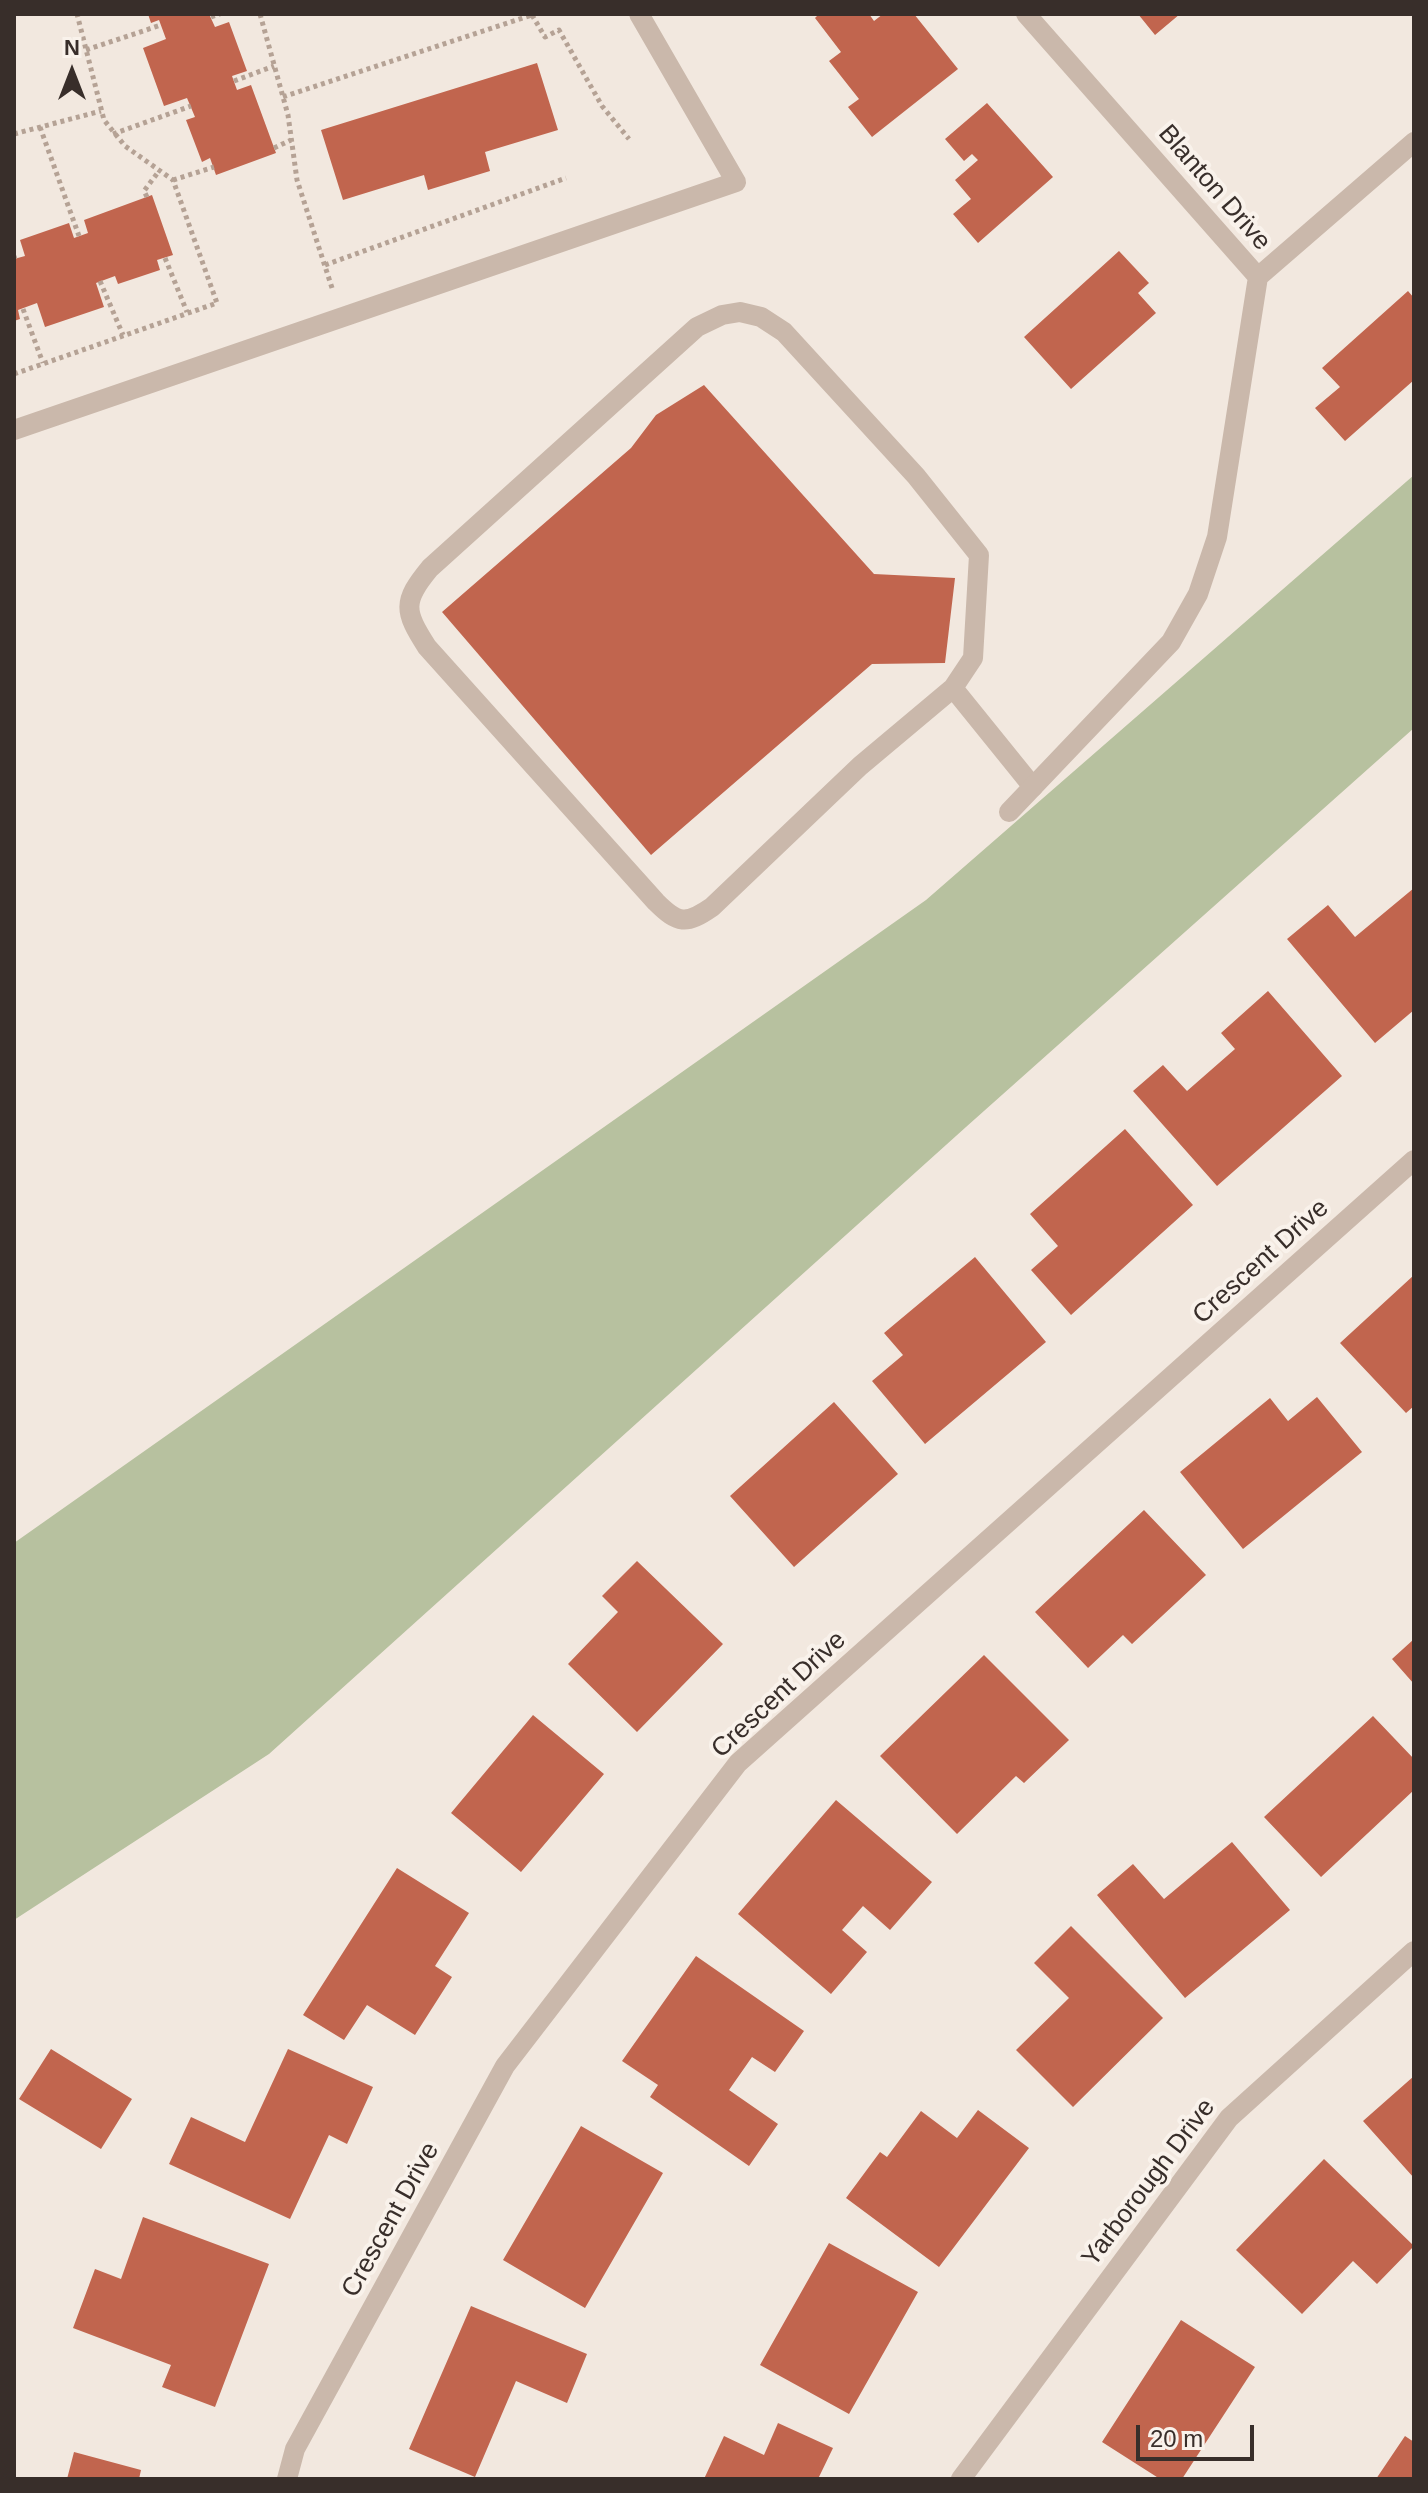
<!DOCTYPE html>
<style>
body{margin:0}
#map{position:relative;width:1428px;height:2493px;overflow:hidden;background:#f2e8df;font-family:Helvetica,sans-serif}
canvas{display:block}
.frame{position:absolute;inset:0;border:16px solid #382e2a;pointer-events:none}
.north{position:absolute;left:32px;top:32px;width:80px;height:80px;-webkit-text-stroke:6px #f9f2eb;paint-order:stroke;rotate:0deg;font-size:22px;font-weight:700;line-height:32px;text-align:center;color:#382e2a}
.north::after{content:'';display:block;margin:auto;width:28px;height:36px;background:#382e2a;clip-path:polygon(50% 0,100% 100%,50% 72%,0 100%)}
.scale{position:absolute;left:1136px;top:2425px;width:118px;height:36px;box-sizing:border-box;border:4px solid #382e2a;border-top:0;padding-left:10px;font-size:24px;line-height:28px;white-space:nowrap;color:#382e2a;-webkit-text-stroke:6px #f9f2eb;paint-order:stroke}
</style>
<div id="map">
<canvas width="1428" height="2493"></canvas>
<div class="frame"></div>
<div class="north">N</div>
<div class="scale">20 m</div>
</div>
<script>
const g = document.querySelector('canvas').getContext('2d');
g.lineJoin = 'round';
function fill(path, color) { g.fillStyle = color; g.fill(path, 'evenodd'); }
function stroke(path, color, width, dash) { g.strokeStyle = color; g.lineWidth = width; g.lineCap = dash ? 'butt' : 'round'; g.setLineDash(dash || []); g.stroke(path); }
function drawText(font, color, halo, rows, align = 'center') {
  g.font = font + ' Helvetica,sans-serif'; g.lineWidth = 8; g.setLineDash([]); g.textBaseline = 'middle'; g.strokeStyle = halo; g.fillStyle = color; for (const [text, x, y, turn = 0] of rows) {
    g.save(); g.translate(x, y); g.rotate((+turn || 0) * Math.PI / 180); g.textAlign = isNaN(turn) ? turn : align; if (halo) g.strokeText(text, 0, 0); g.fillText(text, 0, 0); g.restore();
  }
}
const green = new Path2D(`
 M1414 475V728L966 1127 269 1754 14 1920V1543L926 900Z`);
const building = new Path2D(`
 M148 14H209L215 27 229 22 247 71 232 76 237 90 251 85 276 153 216 175 210 158 202 162 186 120 195 117 187 98 164 106 143 48 166 39 159 20 151 23Z
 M819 14H869L874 21 883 14H914L958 69 872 137 848 107 859 99 829 61 841 52 815 18Z
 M1138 14H1180L1155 35Z
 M537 63 558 130 485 152 490 171 428 190 424 175 343 200 321 130Z
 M987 103 1053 177 978 243 953 214 971 199 955 180 978 160 972 154 964 161 945 139Z
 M152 195 173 255 157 260 160 270 118 284 115 276 96 283 104 307 45 327 37 303 18 310 20 319 14 321V259L25 256 20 240 69 223 74 238 88 233 84 220Z
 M1119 251 1149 283 1138 293 1156 313 1071 389 1024 337Z
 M1408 291 1414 298V380L1345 441 1315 408 1340 387 1322 368Z
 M704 385 874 574 955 578 945 663 872 664 651 855 442 612 631 448 656 415Z
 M1414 888V1010L1375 1043 1287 939 1328 905 1355 937Z
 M1268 991 1342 1076 1217 1186 1133 1091 1163 1065 1187 1091 1235 1049 1221 1033Z
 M1125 1129 1193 1205 1071 1315 1031 1270 1058 1246 1030 1214Z
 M975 1257 1046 1342 925 1444 872 1381 903 1355 884 1333Z
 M1414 1275V1406L1406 1413 1340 1343Z
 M1317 1397 1362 1452 1243 1549 1180 1472 1270 1398 1288 1421Z
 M834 1402 898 1474 794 1567 730 1496Z
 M1144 1510 1206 1575 1132 1644 1123 1635 1088 1668 1035 1612Z
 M637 1561 723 1644 637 1732 568 1664 618 1612 602 1596Z
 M1414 1639V1684L1392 1659Z
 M984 1655 1069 1740 1024 1783 1016 1776 957 1834 880 1756Z
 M533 1715 604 1774 521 1872 451 1813Z
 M1373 1716 1414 1759V1790L1321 1877 1264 1817Z
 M836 1800 932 1882 890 1930 863 1906 842 1930 867 1952 831 1994 738 1914Z
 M1232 1842 1290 1910 1185 1998 1097 1895 1133 1864 1164 1899Z
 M397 1868 469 1913 435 1966 452 1977 415 2035 367 2005 344 2040 303 2015Z
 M1071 1926 1163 2018 1073 2107 1016 2050 1069 1998 1034 1963Z
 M696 1956 804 2031 775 2072 752 2057 729 2090 778 2124 749 2166 650 2097 658 2085 622 2061Z
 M51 2049 132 2099 101 2149 19 2099Z
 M288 2049 373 2087 347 2144 329 2135 290 2219 169 2164 191 2117 245 2142Z
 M1414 2076V2178L1363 2121Z
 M978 2110 1029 2148 939 2267 846 2198 880 2152 887 2157 921 2111 957 2138Z
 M581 2126 663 2173 585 2308 503 2260Z
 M1324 2159 1414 2246 1377 2284 1353 2261 1302 2314 1236 2250Z
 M143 2217 269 2264 215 2407 162 2387 171 2365 73 2328 95 2269 121 2279Z
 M829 2243 918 2292 849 2414 760 2365Z
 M471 2306 587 2354 567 2403 516 2381 475 2477 409 2449Z
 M1181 2320 1255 2367 1182 2479H1160L1102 2442Z
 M778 2423 833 2448 818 2479H704L724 2436 764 2455Z
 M1405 2436 1414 2442V2479H1376Z
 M74 2452 141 2470 139 2479H67Z`);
const path = new Path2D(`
 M260 14 288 115 297 180 333 291
 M532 15 545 37 559 30 602 106 629 139
 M211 17 220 14
 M86 50 161 25
 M234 81 274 66
 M283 97 532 15
 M40 127 79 236
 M14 134 101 111
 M113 134 191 106
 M274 148 291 140
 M173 180 214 167
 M147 197 144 191 159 171
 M14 256 15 259
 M165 258 187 312
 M325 265 566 178
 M100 281 123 335
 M23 309 43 363
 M14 374 217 303 173 180 125 146 104 120 77 14`);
const service = new Path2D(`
 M740 312 761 317 784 332 916 476 979 555 973 658 953 688 860 766 712 907C686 925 678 924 656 902L427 647C404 611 402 602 430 568L697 327 722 315Z
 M14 430 736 182 639 14
 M953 688 1033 787`);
const minor = new Path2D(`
 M1026 14 1258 277
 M1258 277 1414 142
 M1009 812 1171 642 1198 594 1217 537 1258 277
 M287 2479 295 2449 505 2066 738 1763 1414 1160
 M961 2479 1229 2118 1414 1951`);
const streetNames = [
 ["Blanton Drive",1214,188,49],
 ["Crescent Drive",1261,1262,-42],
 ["Crescent Drive",779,1695,-43],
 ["Yarborough Drive",1149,2183,-53],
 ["Crescent Drive",391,2220,-61]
];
fill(green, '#b7c19f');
fill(building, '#c1654e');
stroke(path, '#b5a295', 5, [4, 4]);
stroke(service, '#cab8ab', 20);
stroke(minor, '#cab8ab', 20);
drawText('26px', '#382e2a', '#f9f2eb', streetNames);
</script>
